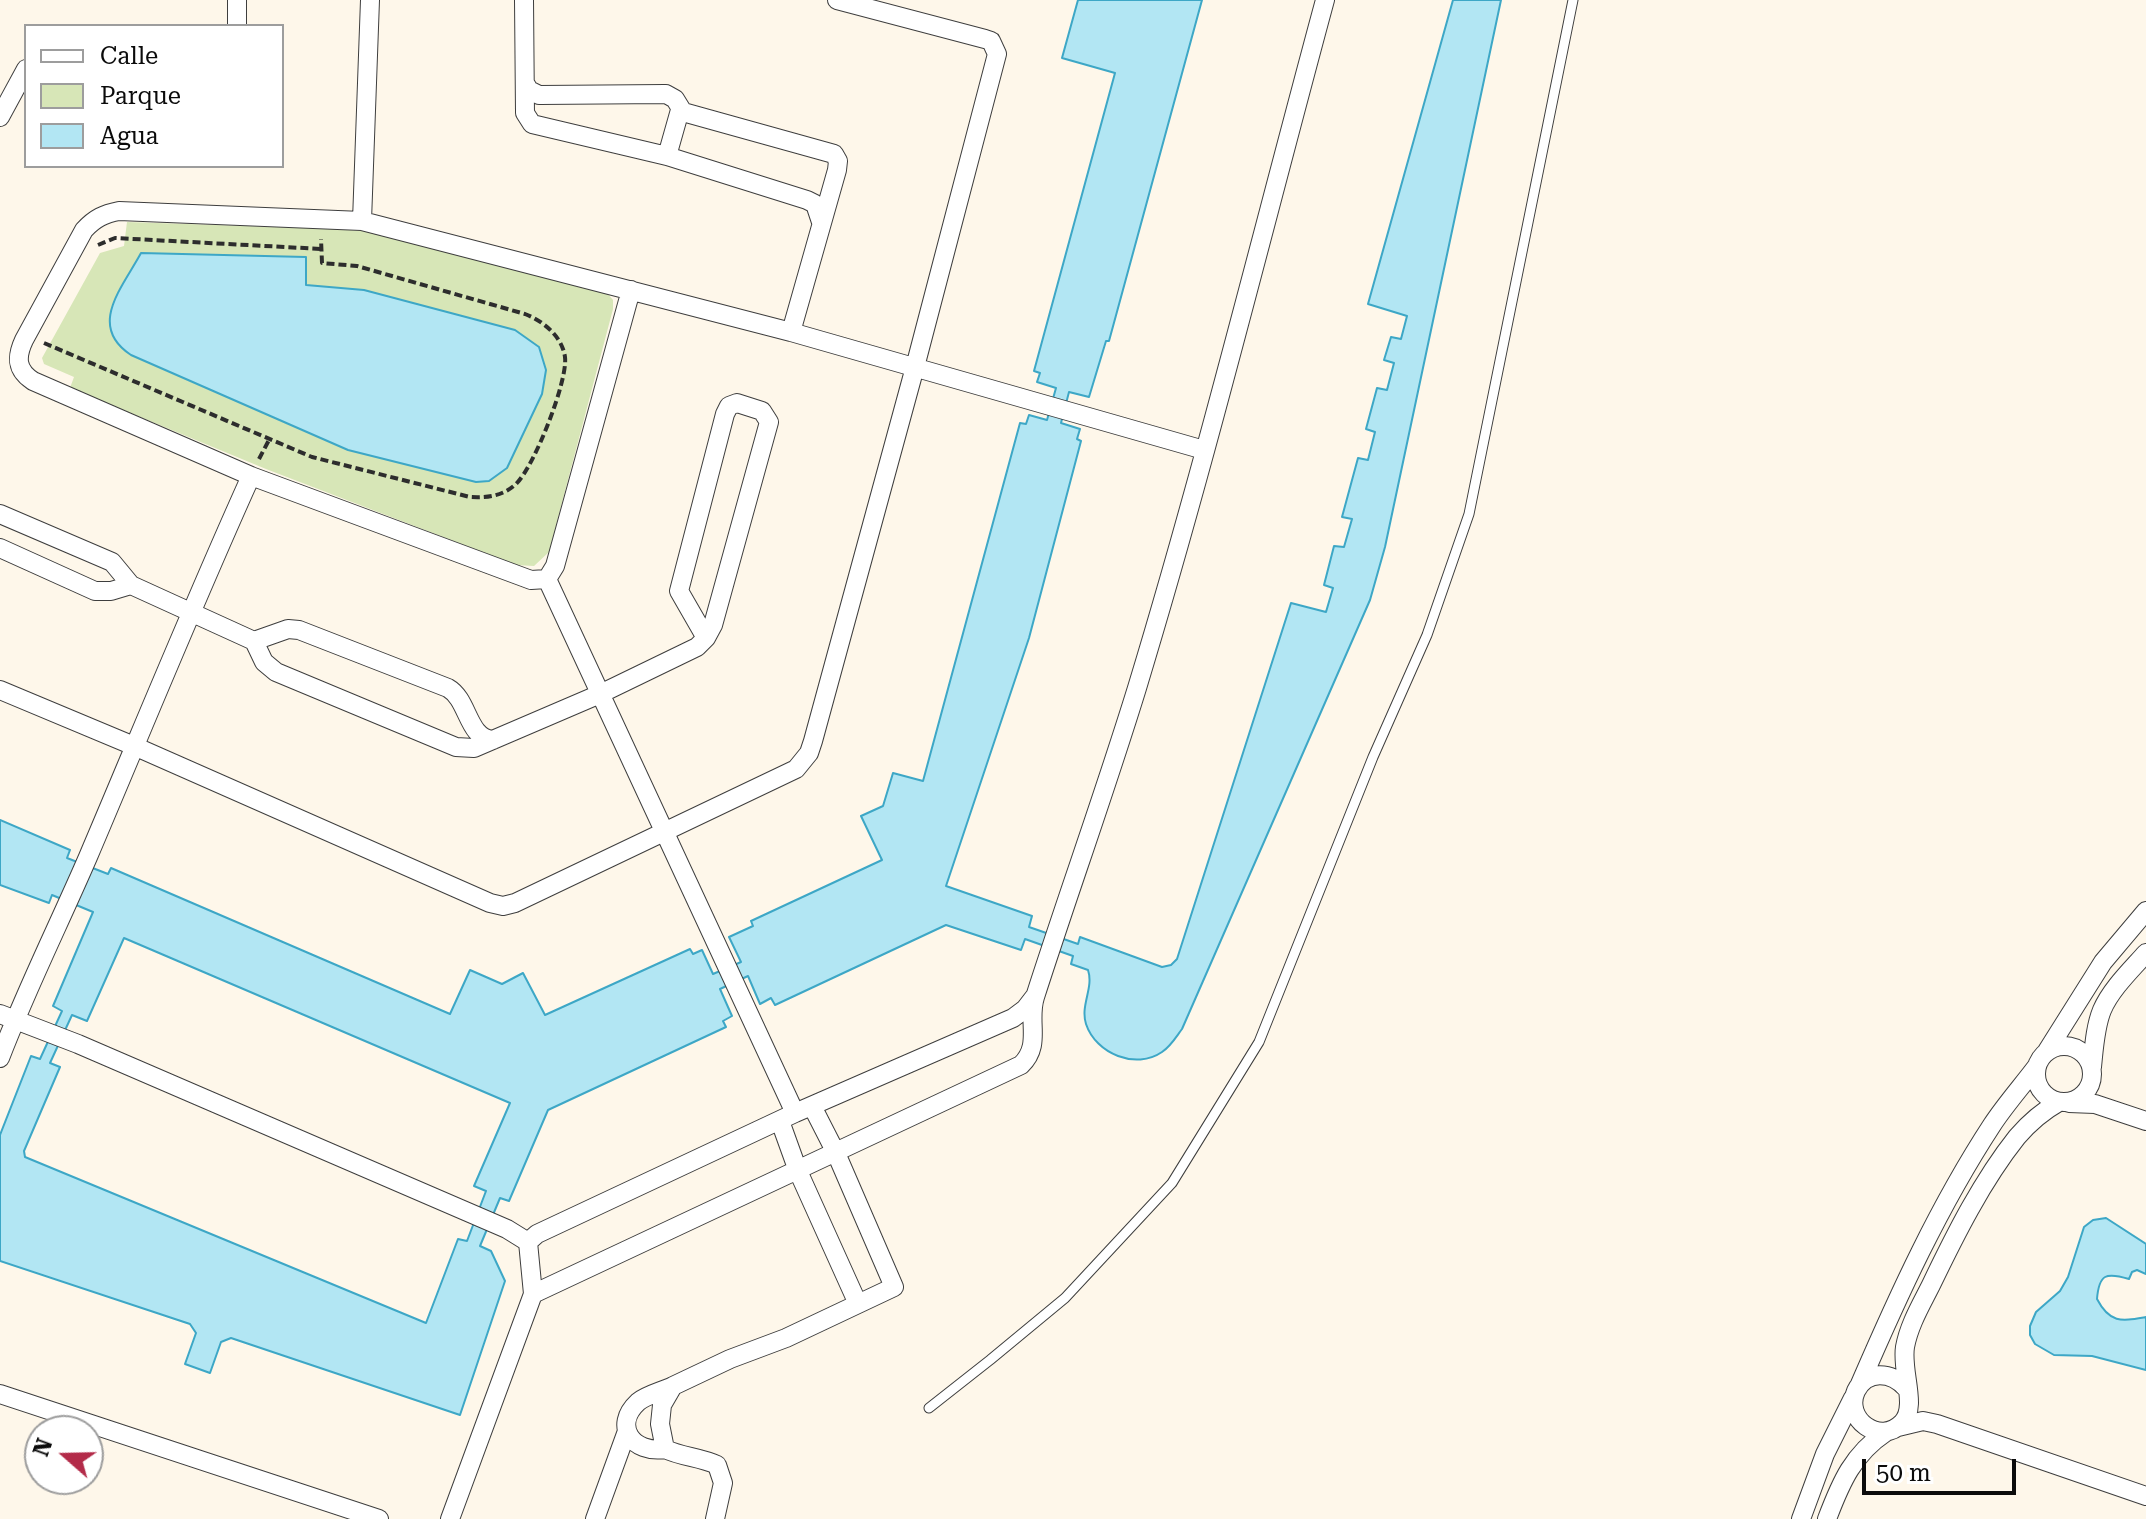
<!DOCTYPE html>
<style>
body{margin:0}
#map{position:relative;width:2146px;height:1519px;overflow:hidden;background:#fef7ea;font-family:"Roboto Serif",serif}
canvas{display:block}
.legend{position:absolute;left:24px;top:24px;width:260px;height:144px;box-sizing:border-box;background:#fff;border:2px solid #9d9d9d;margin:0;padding:10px 14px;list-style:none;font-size:24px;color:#0b0b0b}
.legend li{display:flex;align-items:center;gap:16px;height:40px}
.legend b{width:40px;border:2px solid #9d9d9d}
.north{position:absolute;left:24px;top:1415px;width:80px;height:80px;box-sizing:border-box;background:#fff;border:2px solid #9d9d9d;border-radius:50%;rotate:290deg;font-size:22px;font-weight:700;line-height:32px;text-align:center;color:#0b0b0b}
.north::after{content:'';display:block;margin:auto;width:28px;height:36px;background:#b32b49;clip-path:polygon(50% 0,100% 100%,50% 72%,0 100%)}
.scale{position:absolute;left:1862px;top:1459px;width:154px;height:36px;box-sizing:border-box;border:4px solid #0b0b0b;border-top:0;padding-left:10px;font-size:24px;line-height:28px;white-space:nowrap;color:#0b0b0b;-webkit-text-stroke:6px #fff;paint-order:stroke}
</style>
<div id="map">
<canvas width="2146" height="1519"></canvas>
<ul class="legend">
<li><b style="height:10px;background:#fff"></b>Calle</li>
<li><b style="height:22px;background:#d7e6b7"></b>Parque</li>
<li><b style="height:22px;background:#b2e6f3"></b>Agua</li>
</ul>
<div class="north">N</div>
<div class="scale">50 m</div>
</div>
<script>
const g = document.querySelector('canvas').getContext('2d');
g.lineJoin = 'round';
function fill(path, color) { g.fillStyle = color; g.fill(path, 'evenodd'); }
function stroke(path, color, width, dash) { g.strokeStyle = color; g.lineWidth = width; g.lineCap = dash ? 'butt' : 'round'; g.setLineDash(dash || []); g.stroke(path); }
const green = new Path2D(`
 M127 222 338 229 385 233 608 294 613 300V309L549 552 534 566 516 565 266 469 70 388 74 377 44 364 42 358 100 253 124 246Z`);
const water = new Path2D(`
 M1078 0H1202L1109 341H1106L1089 397 1069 392 1061 423 1080 429 1077 439 1081 441 1029 638 946 886 1032 916 1029 927 1078 944 1080 937 1162 967 1171 965 1177 959 1291 603 1326 612 1333 588 1324 585 1334 546 1344 547 1352 519 1342 517 1358 458 1368 460 1375 432 1366 429 1377 388 1387 390 1394 363 1384 360 1391 337 1401 339 1407 316 1368 304 1453 0H1501L1385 547 1370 600 1182 1029C1176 1037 1171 1046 1162 1052 1136 1070 1096 1054 1086 1024 1080 1005 1094 988 1088 970L1071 964 1073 956 1025 939 1021 950 946 925 775 1005 771 998 760 1004 748 976 720 989 732 1016 723 1021 726 1027 548 1110 509 1201 500 1198 480 1246 491 1251 505 1281 460 1415 231 1338 221 1342 210 1373 185 1364 196 1333 190 1324 0 1261V1135L31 1056 40 1059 62 1011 53 1006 93 912 52 895 49 903 0 885V820L70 850 67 858 108 874 111 868 450 1014 470 970 502 984 523 973 545 1015 690 949 693 954 702 950 713 974 741 962 729 937 753 926 751 921 882 860 861 816 883 806 893 773 923 781 1020 423 1026 424 1029 415 1047 420 1056 388 1037 382 1040 373 1034 371 1115 73 1062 58ZM124 938 510 1103 474 1186 486 1191 467 1241 458 1239 426 1323 25 1157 24 1151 60 1067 50 1063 72 1015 87 1021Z
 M141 253 306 257V285L364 290 515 330 539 347 546 370 542 394 507 468 489 481 476 482 348 450 131 355C87 326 122 288 141 253Z
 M2106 1218 2146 1244V1274L2137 1270 2132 1272 2129 1279C2106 1272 2099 1274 2097 1299 2110 1324 2122 1321 2146 1317V1370L2092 1356 2054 1355 2035 1344 2030 1335V1326L2036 1312 2060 1291 2068 1277 2084 1227 2093 1220Z`);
const path = new Path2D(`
 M98 245 115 238 322 249
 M44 343 312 457 470 497C487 498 503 496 516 484 534 467 568 381 565 357 562 336 543 321 525 314L357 266 322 263 321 239
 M259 459 269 440`);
const lane = new Path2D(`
 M929 1408 990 1360 1065 1298 1172 1183 1259 1042 1373 757 1427 635 1469 514 1573 0`);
const street = new Path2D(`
 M524 0 525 113 532 124 667 156 807 200 815 204 821 222
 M237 26V0
 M525 83 529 90 539 95 666 94 675 99 683 112 834 154 838 161 837 170 791 332
 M0 117 26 69
 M667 156 680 110
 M362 221 370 0
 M631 290 555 566 547 579 531 580 251 476 33 381C16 370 16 357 24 340L84 230C95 218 104 214 119 211L362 221 791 332 1204 450
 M0 514 112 562 131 585 254 641 264 662 276 672 456 747 474 748 600 694 697 647 706 638 713 625 769 422 762 411 737 403 729 406 725 414 679 591 706 638
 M0 548 95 591H111L131 585
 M547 579 795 1113
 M254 641 288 629 299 630 448 688C469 700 467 738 493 740
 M0 690 134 746 490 903 503 906 515 903 796 769 809 753 813 741 915 367 997 54 991 41 985 39 837 0
 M0 1014 78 1044 507 1229 528 1242
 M2036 1074a28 28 0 1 1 56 0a28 28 0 1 1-56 0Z
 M2047 1051 2103 962 2146 911
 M0 1058C26 990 59 924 88 857 142 730 194 602 251 476
 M2092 1067C2094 1048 2095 1027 2102 1010 2111 989 2131 970 2146 953
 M2069 1103 2095 1104 2146 1121
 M780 1121 798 1171 858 1304
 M528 1242 537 1234 795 1113 1013 1018 1025 1009 1035 996
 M533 1294 1021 1065C1042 1045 1027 1022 1035 997 1068 894 1105 792 1137 688 1206 461 1263 229 1325 0
 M1860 1384C1898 1296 1939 1206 1992 1125 2005 1105 2022 1086 2037 1066
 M1906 1388C1892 1372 1867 1369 1856 1391 1843 1419 1880 1446 1902 1423 1918 1407 1901 1372 1905 1347 1909 1325 1921 1305 1931 1285 1955 1235 1982 1181 2017 1137 2029 1123 2043 1111 2059 1102
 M0 1394 379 1519
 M1898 1427 1923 1421 1937 1424 2146 1496
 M665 1449C633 1454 612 1426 638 1402 646 1395 663 1391 673 1386
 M450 1519 533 1294 528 1242
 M595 1519 627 1431
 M715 1519 723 1483 717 1465C700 1457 682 1457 665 1449L660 1424 662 1405 673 1386 730 1359 786 1338 894 1287 836 1153 812 1106
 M1801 1519 1825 1454 1853 1398
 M1827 1519C1841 1482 1853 1454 1886 1432`);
fill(green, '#d7e6b7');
fill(water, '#b2e6f3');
stroke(water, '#3da7c6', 2);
stroke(lane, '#3e3e3e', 11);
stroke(street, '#3e3e3e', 20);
stroke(path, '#2d2d2d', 4, [8, 4]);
stroke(lane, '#fff', 9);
stroke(street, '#fff', 18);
</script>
